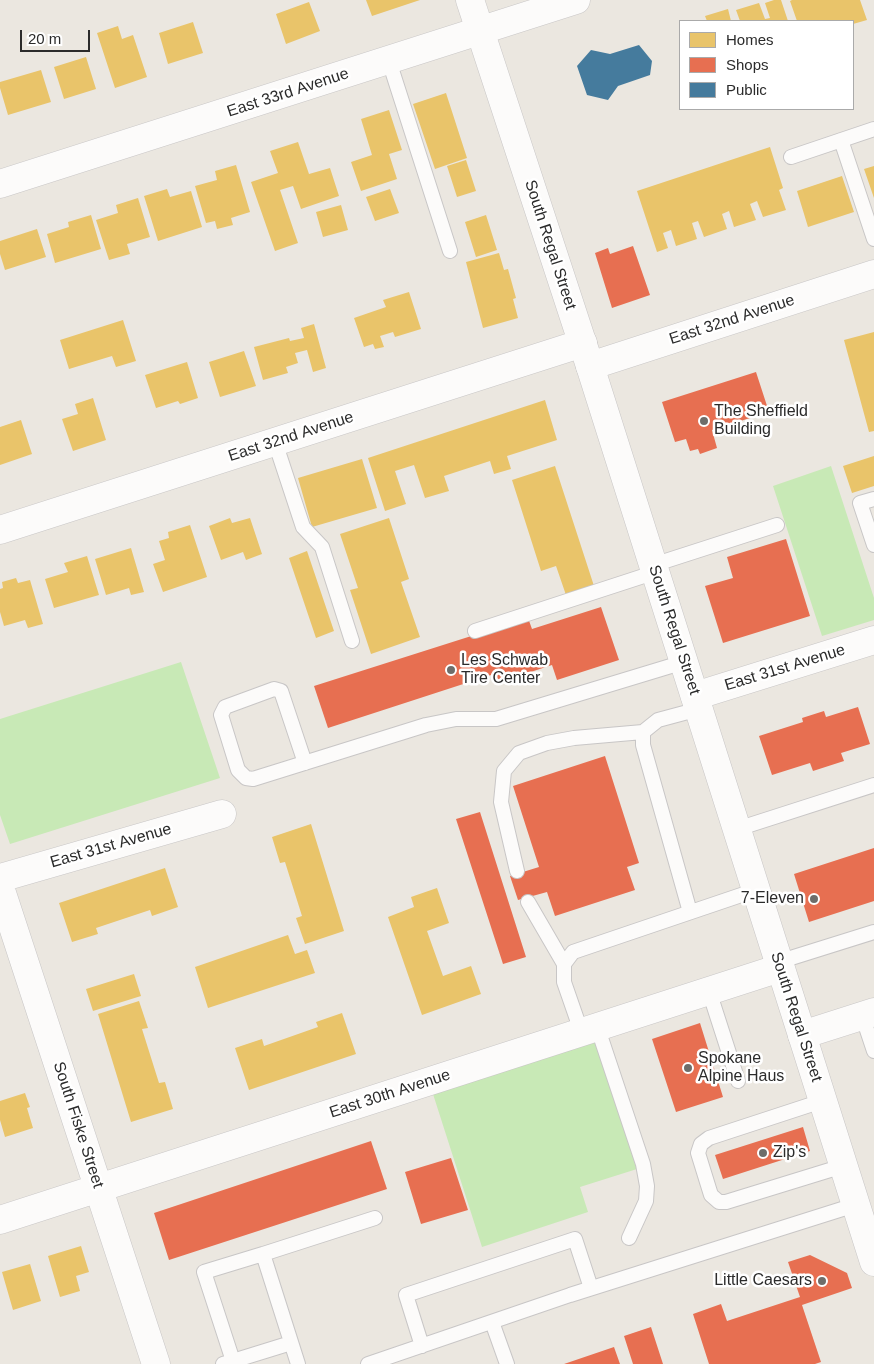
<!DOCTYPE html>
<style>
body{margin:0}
#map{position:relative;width:874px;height:1364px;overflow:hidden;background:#ebe7e0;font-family:Arial,sans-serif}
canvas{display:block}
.legend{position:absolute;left:679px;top:20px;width:175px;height:90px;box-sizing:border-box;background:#fff;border:1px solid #aaa;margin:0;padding:6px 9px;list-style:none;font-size:15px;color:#2b2b2b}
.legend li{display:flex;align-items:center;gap:10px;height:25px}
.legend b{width:25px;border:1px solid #aaa}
.scale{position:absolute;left:20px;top:30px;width:70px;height:22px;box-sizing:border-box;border:2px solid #2b2b2b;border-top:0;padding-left:6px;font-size:15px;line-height:18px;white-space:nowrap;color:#2b2b2b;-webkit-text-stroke:4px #fff;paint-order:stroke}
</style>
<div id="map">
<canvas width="874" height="1364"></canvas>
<ul class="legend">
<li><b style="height:14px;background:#e9c46a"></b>Homes</li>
<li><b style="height:14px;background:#e76f51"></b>Shops</li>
<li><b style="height:14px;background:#457b9d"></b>Public</li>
</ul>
<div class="scale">20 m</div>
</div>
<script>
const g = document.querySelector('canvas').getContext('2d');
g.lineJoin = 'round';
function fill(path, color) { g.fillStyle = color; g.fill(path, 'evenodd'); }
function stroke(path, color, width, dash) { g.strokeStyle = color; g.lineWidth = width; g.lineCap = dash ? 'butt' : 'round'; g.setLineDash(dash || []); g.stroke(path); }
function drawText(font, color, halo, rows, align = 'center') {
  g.font = font + ' Arial,sans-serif'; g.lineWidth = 5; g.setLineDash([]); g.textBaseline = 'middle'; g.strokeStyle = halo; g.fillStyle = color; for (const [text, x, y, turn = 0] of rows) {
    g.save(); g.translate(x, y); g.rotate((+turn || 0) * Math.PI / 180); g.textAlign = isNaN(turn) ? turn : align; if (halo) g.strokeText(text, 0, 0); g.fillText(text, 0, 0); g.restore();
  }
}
const green = new Path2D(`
 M831 466 874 598V620L822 636 773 486Z
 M181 662 220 778 10 844 0 815V719Z
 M596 1041 637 1169 580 1187 588 1212 482 1247 433 1094Z`);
const homes = new Path2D(`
 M366 0H420L372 16Z
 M774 0H781L788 21H740L736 10 759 3 765 19 770 18 765 3Z
 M792 0H860L867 20 853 24V21H797L790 1Z
 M309 2 320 31 286 44 276 14Z
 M728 9 731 21H707L705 16Z
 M193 22 203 53 168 64 159 33Z
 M118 26 122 39 133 35 147 77 115 88 97 33Z
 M86 57 96 89 64 99 54 67Z
 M41 70 51 102 8 115 0 88V82Z
 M446 93 467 158 435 169 413 104Z
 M389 110 402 150 389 154 397 179 361 191 351 162 372 155 361 119Z
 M298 142 309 174 330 168 339 196 301 209 293 186 280 190 298 243 275 251 251 182 278 173 270 151Z
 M770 147 783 188 779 190 786 210 763 217 757 201 750 204 756 220 734 227 729 211 722 214 727 229 704 237 698 221 692 223 697 239 676 246 671 230 663 233 668 248 657 252 637 191Z
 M466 160 476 191 457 197 447 166Z
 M236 165 250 212 231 218 233 225 217 229 215 221 206 223 195 186 217 180 215 171Z
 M874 166V198L864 169Z
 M842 176 854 212 808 227 797 191Z
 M167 189 170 197 191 191 202 227 158 241 144 196Z
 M390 189 399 213 375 221 366 197Z
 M138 198 150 237 127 244 130 254 109 260 96 220 118 213 116 205Z
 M341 205 348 230 323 237 316 212Z
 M91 215 101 249 55 263 47 234 69 227 68 222Z
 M486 215 497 250 476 257 465 222Z
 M37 229 46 257 5 270 0 254V241Z
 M499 253 504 270 508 269 516 298 513 299 518 318 483 328 466 262Z
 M409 292 421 329 395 337 393 332 380 336 384 347 375 349 373 344 364 347 354 318 386 307 383 300Z
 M123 320 136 361 116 367 112 356 69 369 60 340Z
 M314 324 326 368 313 372 307 350 295 353 298 363 286 367 288 373 263 380 254 347 289 338 290 341 304 338 301 328Z
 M874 332V431L869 432 844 340Z
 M244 351 256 386 220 397 209 362Z
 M187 362 198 398 180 404 178 401 156 408 145 375Z
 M93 398 106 440 73 451 62 419 78 414 75 404Z
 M545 400 557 440 507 456 511 469 494 474 490 461 444 476 449 491 425 498 414 465 395 471 406 504 385 511 368 458Z
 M21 420 32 454 0 465V427Z
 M874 456V486L852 493 843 466Z
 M362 459 377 508 312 527 298 478Z
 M555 466 594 586 566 595 556 566 541 571 512 480Z
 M230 518 232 523 250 518 262 554 246 560 243 552 221 560 209 526Z
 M389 518 409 579 401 582 420 637 371 654 350 590 358 588 340 534Z
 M190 525 207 577 163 592 153 564 165 560 159 541 169 538 168 532Z
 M131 548 144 592 131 595 129 588 106 595 95 559Z
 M307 551 334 631 316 638 289 558Z
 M87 556 99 595 54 608 45 579 68 572 64 563Z
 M16 578 18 583 30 580 43 624 28 628 25 620 4 626 0 612V589L3 588 2 582Z
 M311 824 344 931 305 944 296 918 302 916 285 862 280 863 272 837Z
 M165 868 178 907 152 916 150 910 96 928 98 934 72 942 59 903Z
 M437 888 449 923 427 931 443 976 471 966 481 994 422 1015 388 917 414 907 411 897Z
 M288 935 295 954 307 950 315 973 208 1008 195 967Z
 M134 974 141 996 93 1011 86 989Z
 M139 1001 148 1028 142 1029 159 1083 165 1082 173 1109 131 1122 98 1014Z
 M342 1013 356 1054 249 1090 235 1048 262 1039 264 1046 318 1027 316 1022Z
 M25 1093 30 1107 27 1108 33 1128 5 1137 0 1120V1101Z
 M81 1246 89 1272 76 1276 80 1291 60 1297 48 1256Z
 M30 1264 41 1301 13 1310 2 1272Z`);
const shops = new Path2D(`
 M633 246 650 295 612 308 595 253 608 248 610 254Z
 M756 372 769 412 712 430 717 448 700 454 698 449 690 451 686 439 675 442 662 402Z
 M786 539 810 616 723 643 705 586 733 578 727 557Z
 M601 607 619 660 557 680 552 665 494 684 491 675 328 728 314 686 528 618 532 629Z
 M858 707 870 744 841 753 844 761 813 771 810 763 772 775 759 736 803 722 802 718 824 711 826 717Z
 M605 756 639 863 627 867 635 890 555 916 547 892 518 900 510 876 539 867 513 786Z
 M480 812 526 957 503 964 456 819Z
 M874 848V901L809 922 794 874Z
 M700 1023 723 1097 676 1112 652 1039Z
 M803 1127 810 1151 723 1179 715 1155Z
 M371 1141 387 1189 169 1260 154 1213Z
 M451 1158 468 1210 421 1224 405 1172Z
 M810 1255 847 1273 852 1288 802 1305 821 1362 815 1364H709L693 1314 721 1304 727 1321 800 1297 788 1262Z
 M651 1327 663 1364H633L624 1336Z
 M614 1347 620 1364H564Z`);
const public = new Path2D(`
 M639 45 652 61 650 75 618 86 608 100 587 95 577 66 591 50 610 54Z`);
const service = new Path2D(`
 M389 61 450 251
 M841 140 874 239
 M791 157 874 129
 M275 442 303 527 322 547 352 641
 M874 499 860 503 874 545
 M653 565 777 525
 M475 631 656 572
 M305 763 281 691 274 689 225 707 221 715 238 770 246 778 253 779 426 725 456 719H496L684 662
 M737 829 874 785
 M517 871 501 802 504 771 519 753 547 743 574 738 643 732
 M528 902 564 964
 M690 912 643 745V732L658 720 699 709
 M778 962 874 932
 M709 991 738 1081
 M862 1015 874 1051
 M597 1026 643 1164 647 1186 646 1201 629 1238
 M581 1031 564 982V964L573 952 756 890
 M822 1101 709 1138 701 1144 698 1153 711 1195 719 1202H726L843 1166
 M492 1322 507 1364
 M422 1346 406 1295 575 1239 591 1288
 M233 1361 291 1343
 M223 1364 233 1361 204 1272 263 1254
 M298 1364 263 1254 375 1218
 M368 1364 570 1295 855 1205`);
const minor = new Path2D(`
 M0 184 576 0
 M590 366 874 274
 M0 530 583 343
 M695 696 874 640
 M0 878 222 814
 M0 887 156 1364
 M802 1035 874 1012
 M0 1220 780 968`);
const secondary = new Path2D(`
 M470 0 590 366 874 1262`);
const markers = [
 [704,421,5,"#6e6d6a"],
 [451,670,5,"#6e6d6a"],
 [814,899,5,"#6e6d6a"],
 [688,1068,5,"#6e6d6a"],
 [763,1153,5,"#6e6d6a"],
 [822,1281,5,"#6e6d6a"]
];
const streetNames = [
 ["East 33rd Avenue",288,93,-18],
 ["South Regal Street",550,245,72],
 ["East 32nd Avenue",732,320,-18],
 ["East 32nd Avenue",291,437,-18],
 ["South Regal Street",674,630,72],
 ["East 31st Avenue",785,668,-17],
 ["East 31st Avenue",111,846,-16],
 ["South Regal Street",796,1017,72],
 ["East 30th Avenue",390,1094,-18],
 ["South Fiske Street",78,1125,72]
];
const poiNames = [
 ["The Sheffield",714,412],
 ["Building",714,430],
 ["Les Schwab",461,661],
 ["Tire Center",461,679],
 ["7-Eleven",804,899,"right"],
 ["Spokane",698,1059],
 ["Alpine Haus",698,1077],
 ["Zip's",773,1153],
 ["Little Caesars",812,1281,"right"]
];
fill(green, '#c8e9b6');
fill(homes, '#e9c46a');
fill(shops, '#e76f51');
fill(public, '#457b9d');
stroke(service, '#c8c6c6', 16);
stroke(minor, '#c8c6c6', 29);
stroke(secondary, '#c8c6c6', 29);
stroke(service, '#fcfbfa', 14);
stroke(minor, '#fcfbfa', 28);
stroke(secondary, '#fcfbfa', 28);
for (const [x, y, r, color] of markers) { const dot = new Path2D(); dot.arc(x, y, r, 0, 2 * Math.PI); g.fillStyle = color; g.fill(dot); stroke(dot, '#fff', 2); }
drawText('16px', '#2b2b2b', '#fff', streetNames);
drawText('16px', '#2b2b2b', '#fff', poiNames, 'left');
</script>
